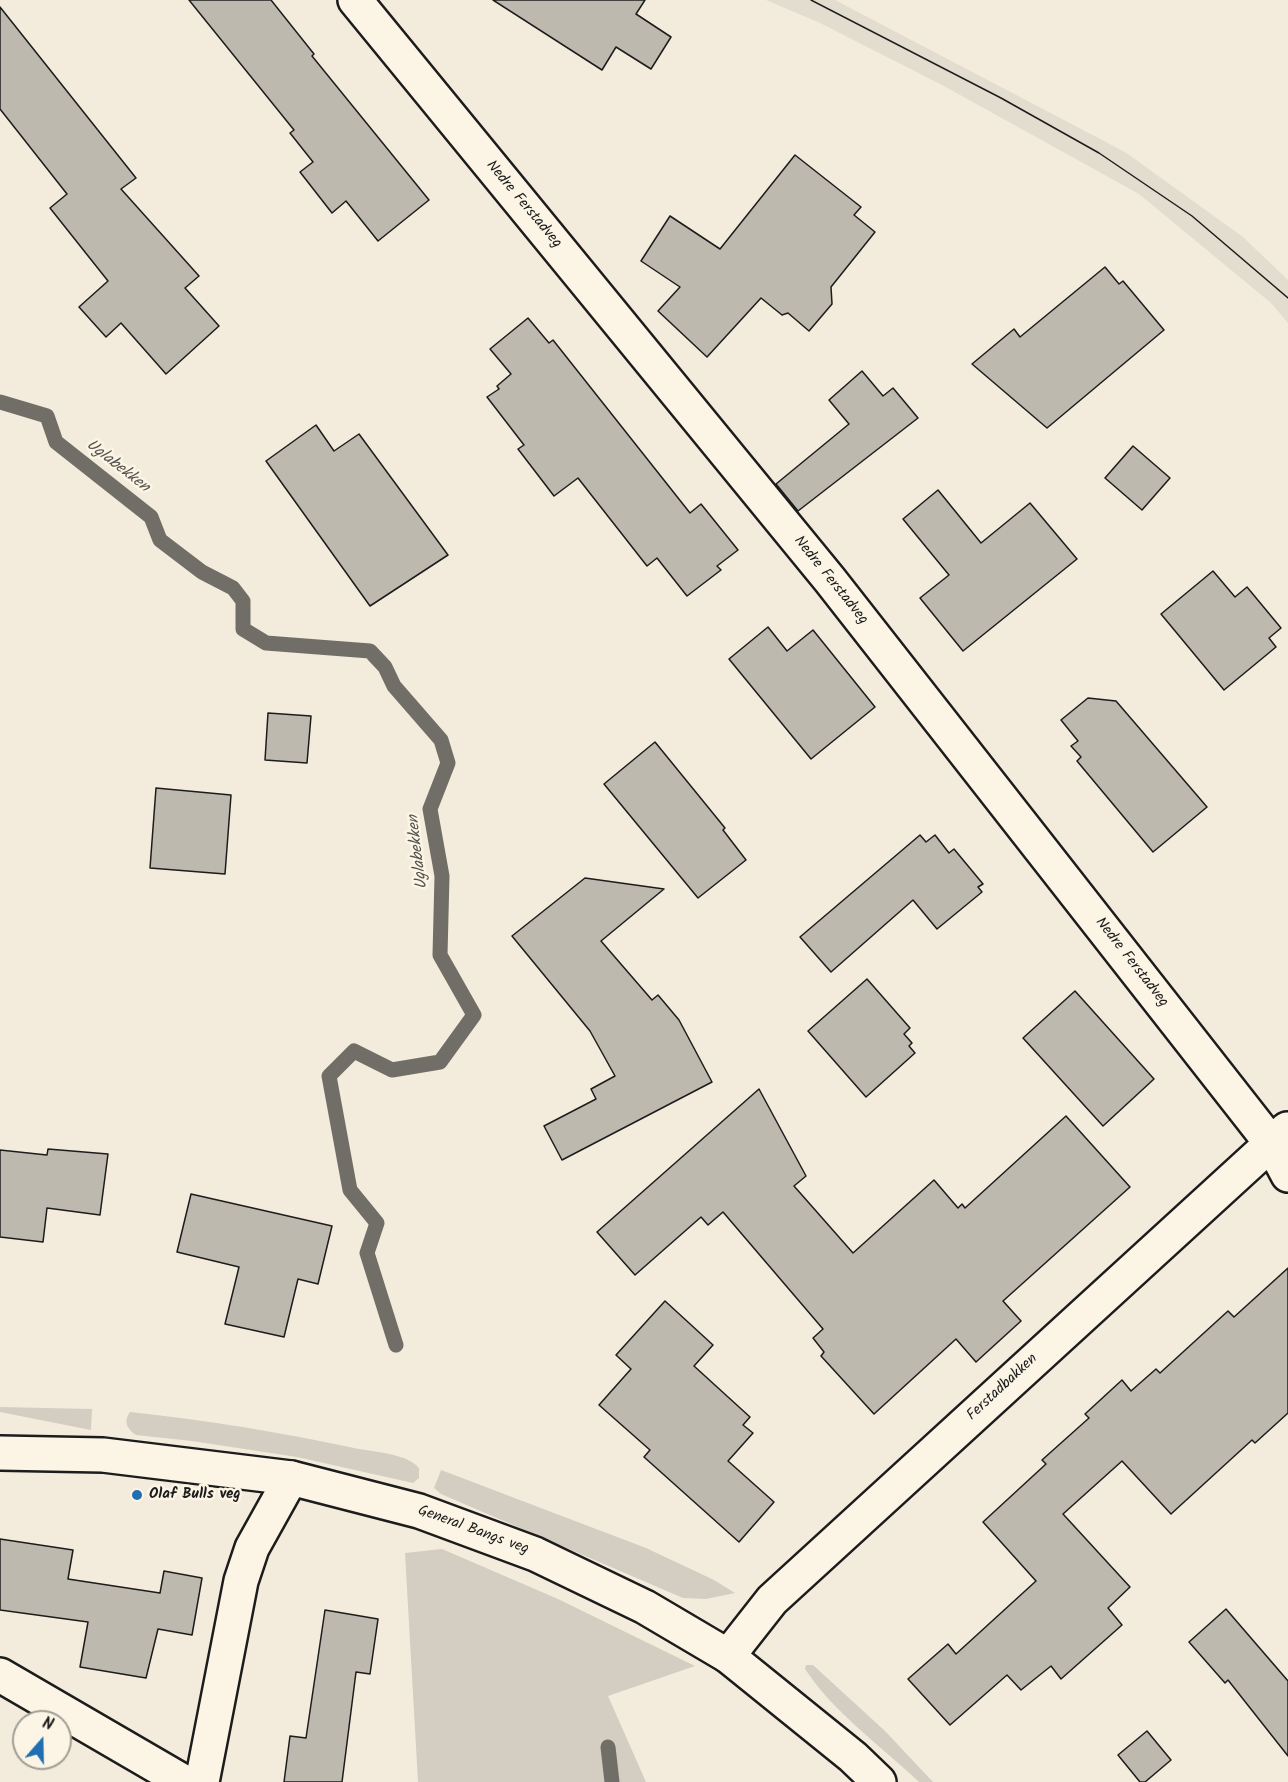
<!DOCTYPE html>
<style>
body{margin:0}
#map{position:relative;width:1288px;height:1782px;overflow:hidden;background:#f3ecdd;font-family:Kalam,sans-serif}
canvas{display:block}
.north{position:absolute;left:12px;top:1710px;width:60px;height:60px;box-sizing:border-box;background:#fcf5e5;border:2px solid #a29e95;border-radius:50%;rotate:20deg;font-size:16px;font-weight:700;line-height:24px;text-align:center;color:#1c1c1c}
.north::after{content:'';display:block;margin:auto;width:21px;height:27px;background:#1f6fb2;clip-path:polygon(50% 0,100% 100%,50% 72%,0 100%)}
</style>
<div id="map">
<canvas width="1288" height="1782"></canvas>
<div class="north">N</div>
</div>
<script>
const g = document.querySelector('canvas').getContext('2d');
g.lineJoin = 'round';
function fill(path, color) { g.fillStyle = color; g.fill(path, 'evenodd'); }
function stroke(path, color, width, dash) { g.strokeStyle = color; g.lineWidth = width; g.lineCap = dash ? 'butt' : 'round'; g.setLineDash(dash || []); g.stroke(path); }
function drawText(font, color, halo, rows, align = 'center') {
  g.font = font + ' Kalam,sans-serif'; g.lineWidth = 5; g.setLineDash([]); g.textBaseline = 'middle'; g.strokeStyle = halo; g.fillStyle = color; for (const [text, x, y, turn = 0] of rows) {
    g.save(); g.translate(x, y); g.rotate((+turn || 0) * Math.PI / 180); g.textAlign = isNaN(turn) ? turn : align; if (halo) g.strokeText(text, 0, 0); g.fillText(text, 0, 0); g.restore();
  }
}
const built = new Path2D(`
 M766 0H835L1125 152 1243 237 1288 280V323L1271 303 1139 194 942 85 820 23Z`);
const green = new Path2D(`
 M0 1407 92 1409 91 1430 0 1412Z
 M130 1412C206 1420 279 1432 354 1448 374 1452 406 1453 419 1468V1478L413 1483 297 1457 192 1441 136 1435C127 1429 123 1422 130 1412Z
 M441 1470 646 1548 714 1580 735 1593 706 1599 683 1598 441 1494 434 1488Z
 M442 1549 558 1599 695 1666 608 1696 646 1782H418L405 1553Z
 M806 1665H813L885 1731 933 1782H919C881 1746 834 1713 805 1669Z`);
const stream = new Path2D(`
 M0 402 47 416 56 442 151 517 160 540 202 572 233 588 243 601V629L266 643 370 651 385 667 394 686 441 740 448 763 430 809 442 876 440 955 474 1015 440 1062 392 1070 354 1051 329 1076 350 1190 377 1223 367 1253 396 1345
 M608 1747 612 1782`);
const building = new Path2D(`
 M189 0H271L314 54 312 56 429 200 378 241 346 201 332 213 300 172 313 162 290 133 294 130Z
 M493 0H645L636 14 671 37 651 69 616 47 602 70Z
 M0 7 136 178 121 189 199 276 185 288 219 326 166 374 121 323 106 337 79 307 108 281 50 208 67 194 0 109Z
 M795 155 861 207 854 215 875 232 831 287 832 304 809 331 788 313 782 315 761 298 707 357 658 311 680 287 641 261 670 216 720 249Z
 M1105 267 1119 284 1123 281 1164 330 1047 428 972 364 1014 329 1020 337Z
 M528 318 549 343 553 340 690 513 701 504 738 550 717 566 721 570 687 596 657 558 647 566 578 478 554 496 518 449 524 445 487 397 499 389 497 386 511 374 490 349Z
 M862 371 883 396 893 388 918 418 798 511 776 484 849 424 829 400Z
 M316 425 334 451 359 434 448 555 370 606 266 461Z
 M1133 446 1170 478 1142 510 1105 478Z
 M938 490 981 543 1030 503 1077 559 963 651 920 598 949 575 903 519Z
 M1213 571 1235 597 1247 587 1281 628 1269 638 1276 647 1224 690 1161 614Z
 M768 627 787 651 813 630 875 707 811 759 729 659Z
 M1088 698 1116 701 1207 807 1153 852 1077 761 1081 757 1071 746 1078 741 1061 720Z
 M268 713 311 716 307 763 265 760Z
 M655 742 725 828 723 830 746 860 698 898 604 784Z
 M156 788 231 795 225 874 150 868Z
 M920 835 926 842 935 835 949 853 954 849 983 884 978 887 982 892 937 929 913 900 831 972 800 937Z
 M585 878 664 889 601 941 652 1000 658 995 679 1020 712 1082 562 1160 544 1126 596 1099 591 1089 615 1076 590 1031 512 936Z
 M867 979 910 1028 904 1034 912 1043 909 1046 915 1053 866 1097 808 1031Z
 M1075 991 1154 1079 1103 1126 1023 1038Z
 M759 1089 806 1176 794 1186 853 1253 934 1180 958 1208 962 1204 965 1208 1066 1116 1130 1187 1003 1301 1021 1321 976 1362 956 1339 874 1414 821 1356 824 1352 813 1338 823 1329 723 1212 708 1225 701 1217 635 1275 597 1232Z
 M48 1149 108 1154 100 1215 47 1208 43 1242 0 1237V1150L47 1155Z
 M191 1194 332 1226 318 1284 298 1279 284 1337 225 1324 239 1267 177 1252Z
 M1288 1268V1413L1255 1443 1252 1440 1171 1514 1122 1461 1063 1514 1130 1587 1108 1608 1122 1625 1061 1679 1051 1666 1021 1690 1007 1675 950 1725 908 1679 948 1644 956 1654 1036 1581 983 1522 1046 1464 1042 1460 1089 1418 1085 1414 1122 1380 1131 1391 1156 1369 1160 1373 1228 1311 1234 1317Z
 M665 1301 713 1345 694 1366 750 1417 743 1425 753 1433 728 1461 774 1502 739 1542 644 1457 650 1450 599 1405 631 1369 616 1355Z
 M0 1539 73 1550 68 1579 160 1593 164 1571 202 1578 192 1635 158 1629 146 1678 80 1667 88 1622 0 1610Z
 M1226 1609 1288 1681V1756L1228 1680 1225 1683 1189 1642Z
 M325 1610 378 1619 370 1674 356 1672 342 1782H284L290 1736 306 1738Z
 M1147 1731 1171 1760 1145 1782H1140L1118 1755Z`);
const street = new Path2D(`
 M355 0 830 580 1271 1143 1288 1175
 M728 1656 772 1600 1287 1129
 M0 1675 184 1782
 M202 1782 241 1581 252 1548 291 1478`);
const secondary = new Path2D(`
 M0 1453 103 1455 291 1478 419 1511 535 1554 645 1607 728 1656 853 1757 879 1782`);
const tram = new Path2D(`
 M811 0 1001 98 1099 153 1192 216 1288 298`);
const markers = [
 [137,1495,6,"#1f6fb2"]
];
const streetNames = [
 ["Nedre Ferstadveg",523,205,50],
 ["Nedre Ferstadveg",830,581,51],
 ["Nedre Ferstadveg",1131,963,52],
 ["Ferstadbakken",1003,1388,-43],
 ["General Bangs veg",473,1531,20]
];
const poiNames = [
 ["Olaf Bulls veg",149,1495]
];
const waterNames = [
 ["Uglabekken",117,467,38],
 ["Uglabekken",419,852,-97]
];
fill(built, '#e3ddcf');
fill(green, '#d3cec1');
stroke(stream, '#716e68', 15);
fill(building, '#beb9ae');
stroke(building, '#1c1c1c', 1.5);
stroke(street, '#1c1c1c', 38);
stroke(secondary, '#1c1c1c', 38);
stroke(street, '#fcf5e5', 33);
stroke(secondary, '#fcf5e5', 33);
stroke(tram, '#1c1c1c', 1.5);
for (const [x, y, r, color] of markers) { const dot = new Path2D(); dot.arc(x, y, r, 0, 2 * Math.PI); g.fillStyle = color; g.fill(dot); stroke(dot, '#fcf5e5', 2); }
drawText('15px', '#1c1c1c', '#fcf5e5', streetNames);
drawText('bold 15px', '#1c1c1c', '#fcf5e5', poiNames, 'left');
drawText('italic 16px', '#55534f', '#fcf5e5', waterNames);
</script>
